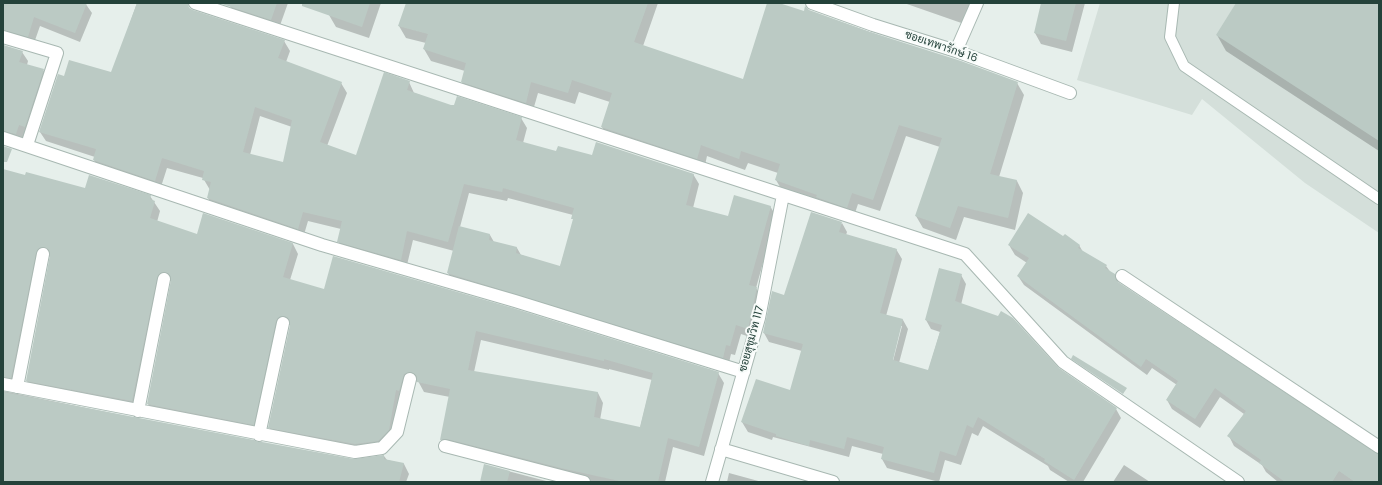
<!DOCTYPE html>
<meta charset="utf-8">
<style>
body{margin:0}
#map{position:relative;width:1382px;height:485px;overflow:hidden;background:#e6efeb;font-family:Poppins,sans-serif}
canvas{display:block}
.frame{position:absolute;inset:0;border:4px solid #24423a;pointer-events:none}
</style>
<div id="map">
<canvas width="1382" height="485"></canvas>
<div class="frame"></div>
</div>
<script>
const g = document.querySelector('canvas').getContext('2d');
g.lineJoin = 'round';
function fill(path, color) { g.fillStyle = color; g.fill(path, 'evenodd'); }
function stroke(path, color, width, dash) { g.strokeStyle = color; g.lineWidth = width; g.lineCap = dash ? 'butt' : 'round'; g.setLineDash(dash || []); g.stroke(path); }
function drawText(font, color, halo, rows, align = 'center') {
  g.font = font + ' Poppins,Sarabun,sans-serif'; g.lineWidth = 4; g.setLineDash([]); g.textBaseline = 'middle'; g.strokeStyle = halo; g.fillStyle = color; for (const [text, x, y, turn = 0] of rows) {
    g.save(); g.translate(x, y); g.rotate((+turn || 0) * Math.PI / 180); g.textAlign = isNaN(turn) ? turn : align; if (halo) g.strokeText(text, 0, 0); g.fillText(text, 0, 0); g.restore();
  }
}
const built = new Path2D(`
 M1100 3H1379V233L1305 183 1202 99 1192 115 1077 80Z`);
const shadow = new Path2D(`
 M3 3H85L92 13 80 42 40 26 33 46 3 41Z
 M137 3H179L187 6 192 11 284 41 290 51 286 62 341 83 347 93 327 146 357 157 409 82 414 93 451 106 521 118 527 128 523 143 557 152 593 156 693 174 699 184 693 208 729 217 770 206 776 216 756 288 762 298 753 338 741 334 735 355 731 354 728 367 454 283 448 273 454 251 413 240 406 269 344 251 338 241 341 229 308 221 303 238 213 208 208 198 210 190 203 178 167 168 160 190 100 170 94 160 95 157 46 141 40 132 65 77 112 74ZM260 116 292 127 284 163 250 155ZM469 193 507 201 508 198 573 215 574 221 560 267 521 255 517 248 494 242 490 235 460 227Z
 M232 3H288L278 31 237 18 230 6Z
 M308 3H381L369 38 336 27 329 15Z
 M407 3H658L643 46 744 81 768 3H776L804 12 809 11 1017 83 1024 95 999 177 1017 181 1023 193 1015 230 964 217 956 240 923 228 916 216 940 147 906 136 880 211 858 204 853 219 783 192 776 180 778 173 748 163 745 170 707 156 704 170 609 139 602 127 610 102 579 92 575 104 538 93 532 114 469 94 462 82 465 71 431 61 424 49 426 43 406 38 399 26Z
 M904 3H979L970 26Z
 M1042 3H1085L1072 52 1041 44 1035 33Z
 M1237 3H1379V151L1226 51 1217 35Z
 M3 45 22 52 28 61 27 65 43 70 49 80 22 140 3 134Z
 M3 174 26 176 86 189 150 196 160 211 157 222 198 236 203 214 293 244 298 254 290 280 325 290 718 373 724 383 704 456 673 447 665 482H587L446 449 441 440 450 397 424 392 418 381 410 384 394 439 384 450 275 437 269 427 291 325H286L259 434 154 414 148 404 172 281H167L137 410 32 390 27 381 51 257 47 256 16 387 3 388ZM481 340 609 370V369L652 380 640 428 600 420 603 403 598 393 474 372Z
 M842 223 847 232 846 235 896 249 902 259 886 316 903 320 908 329 899 363 928 372 940 332 931 329 926 320 961 275 966 284 961 305 1116 409 1121 418 1083 482H1069L1050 470 1048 466 983 426 978 436 972 433 961 465 945 460 939 482 887 468 882 459 883 454 852 446 849 457 773 437 772 440 748 432 742 422 791 392 802 351 769 342 764 333 785 296ZM900 326H902L892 365 890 364Z
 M1063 238 1079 245 1083 252 1106 266 1120 285 1379 455V482H1278L1266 472 1262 465 1234 446 1229 436 1244 414 1220 397 1200 428 1172 409 1167 400 1177 385 1152 368 1147 375 1024 285 1018 276 1027 263 1015 255 1009 245Z
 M3 391 258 443 354 460 384 456 387 460 404 464 409 474 406 482H3Z
 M485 465 550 482H481Z
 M1124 465 1150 482H1113Z
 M729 473 762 482H727Z`);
const building = new Path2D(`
 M3 3H87L75 33 34 17 28 37 3 30Z
 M137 3H188L189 8 193 10 285 40 278 58 342 82 320 142 356 155 384 72 410 81 407 90 451 105H454L457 96 522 117 516 140 556 151 558 146 592 155 596 142 694 174 686 205 728 216 734 195 771 206 749 285 757 287 748 329 736 325 730 346 726 345 723 358 447 273 459 226 490 234 489 240 517 247 516 253 560 266 573 219H571L574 208 503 188 502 192 464 184 448 242 407 231 401 260 337 242 342 221 303 212 298 229 207 198 211 182 202 180 204 171 162 158 155 181 93 160 96 149 39 132 58 74 64 76 69 60 111 72ZM255 107 292 120 283 162 243 152Z
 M219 3H277L271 20Z
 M302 3H370L362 27 302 6Z
 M406 3H648L634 42 743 79 767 3H779L804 11 805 6 809 10 870 32 961 61 1018 82 990 174 1017 180 1008 218 958 206 950 228 915 216 942 138 899 125 873 200 852 193 847 208 816 197 817 195 775 180 780 164 741 151 739 159 701 145 697 159 601 127 612 93 572 80 568 93 531 82 526 103 461 82 466 63 423 49 428 34 398 26Z
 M1041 3H1076L1066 41 1034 33Z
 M1236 3H1379V141L1216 35Z
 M3 45 23 51 19 62 44 69 25 127 19 125 16 134 3 131Z
 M3 146 12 149 7 162H3Z
 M3 169 25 175 26 172 85 188 89 175 151 195 150 199 155 201 150 218 197 234 203 213 293 243 283 277 324 289 333 256 513 308 719 372 699 447 668 438 658 482H624L565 469 447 439 440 440 450 389 417 382V377L411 372 404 374 399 391 396 390 389 430 378 441 355 444 268 428 290 325 288 318 284 316 278 318 276 321 254 425 147 404 171 280 169 274 165 272 159 274 157 278 132 401 26 381 50 255 48 249 44 247 38 249 36 253 11 378 3 377ZM476 331 604 361V359L653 373 640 427 594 417 598 392 468 370Z
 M811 212 842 222 839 232 897 249 880 313 903 319 893 360 928 370 942 325 925 320 939 268 962 274 955 301 998 316 1001 311 1013 318 1059 368 1117 408 1074 480 1044 461 1045 459 978 417 973 428 967 425 956 456 940 451 934 473 881 459 884 447 847 437 844 449 810 440 809 446 776 436V434L741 422 756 379 790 390 803 344 763 333 772 291 784 295Z
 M1028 213 1063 236 1065 234 1080 245 1078 248 1107 265 1105 268 1115 274 1118 282 1379 454V482H1355L1339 471 1332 482H1285L1259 463 1261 460 1227 436 1246 411 1215 388 1195 419 1166 400 1178 381 1146 359 1141 367 1017 276 1029 258 1008 245Z
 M1073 355 1127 388 1123 394 1071 359Z
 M3 392 254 440 258 442H262L354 459 384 455V459L404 463 399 482H3Z
 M484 464 510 471 507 482H480Z`);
const lane = new Path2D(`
 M1174 3 1170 37 1184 66 1379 199`);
const street = new Path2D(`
 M195 3 965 254 1063 362 1238 482
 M812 3 873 25 956 51 1070 93
 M3 37 57 53 27 145
 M956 51 977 3
 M3 138 322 245 515 301 744 372
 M1122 276 1379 447
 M3 384 355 452 382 448 397 432 410 379
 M17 387 43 254
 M138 411 164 279
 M259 435 283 323
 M445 446 584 482
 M721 449 833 482
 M712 482 759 318 783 195`);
const streetNames = [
 ["ซอยเทพารักษ์ 16",941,47,19],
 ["ซอยสุขุมวิท 117",752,339,-75]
];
fill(built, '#d4dfda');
fill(shadow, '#0003');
fill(building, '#bbcac4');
stroke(lane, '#a8b8b2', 12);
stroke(street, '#a8b8b2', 14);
stroke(lane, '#fff', 10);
stroke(street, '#fff', 12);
drawText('11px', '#24423a', '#f7fbf9', streetNames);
</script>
